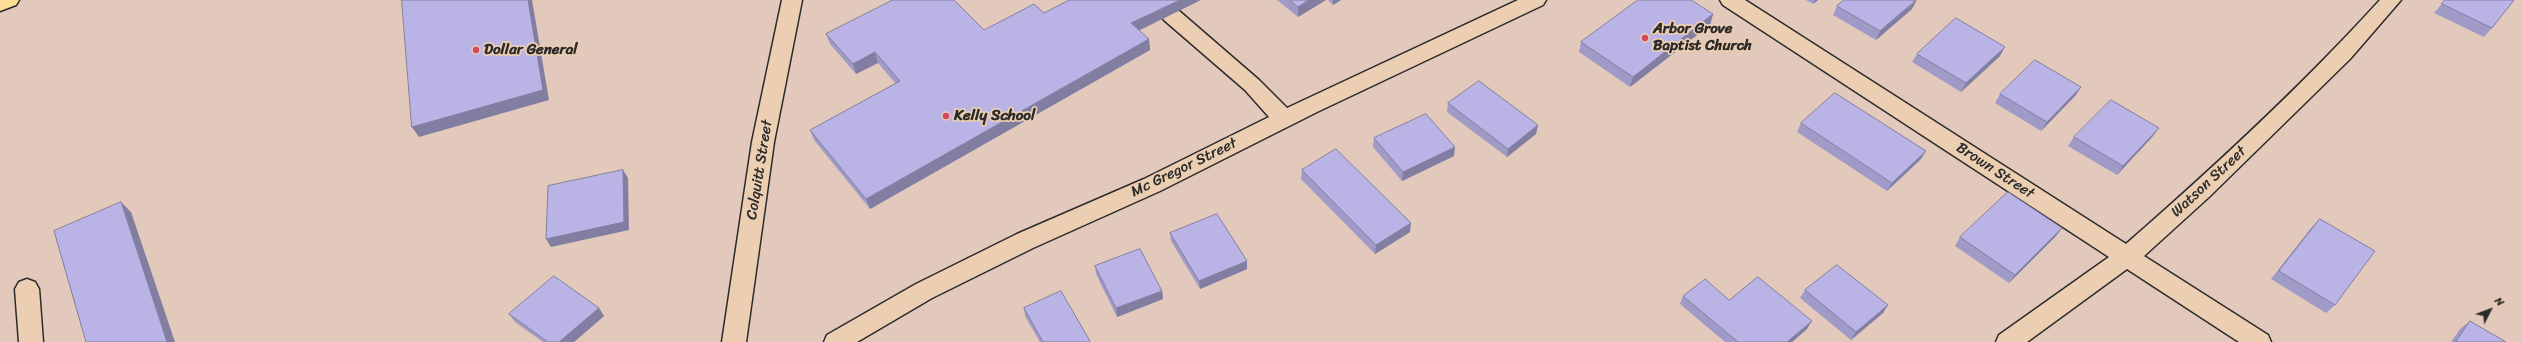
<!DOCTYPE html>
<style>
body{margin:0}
#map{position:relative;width:2522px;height:342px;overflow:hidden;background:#e2c9bc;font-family:Sriracha,sans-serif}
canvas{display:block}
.north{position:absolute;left:2470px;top:290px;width:40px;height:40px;-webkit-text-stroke:3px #ecceb2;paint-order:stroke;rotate:48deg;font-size:11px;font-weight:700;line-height:16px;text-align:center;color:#2b2b2b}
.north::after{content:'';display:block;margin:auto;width:14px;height:18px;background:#2b2b2b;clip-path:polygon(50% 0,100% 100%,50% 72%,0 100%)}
</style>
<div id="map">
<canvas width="2522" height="342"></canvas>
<div class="north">N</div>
</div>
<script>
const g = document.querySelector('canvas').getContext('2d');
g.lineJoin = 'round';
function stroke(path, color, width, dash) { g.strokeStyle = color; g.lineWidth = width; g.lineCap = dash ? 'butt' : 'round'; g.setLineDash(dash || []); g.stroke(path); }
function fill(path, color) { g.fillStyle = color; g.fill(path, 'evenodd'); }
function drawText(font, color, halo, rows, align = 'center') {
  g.font = font + ' Sriracha,sans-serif'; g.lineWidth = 3.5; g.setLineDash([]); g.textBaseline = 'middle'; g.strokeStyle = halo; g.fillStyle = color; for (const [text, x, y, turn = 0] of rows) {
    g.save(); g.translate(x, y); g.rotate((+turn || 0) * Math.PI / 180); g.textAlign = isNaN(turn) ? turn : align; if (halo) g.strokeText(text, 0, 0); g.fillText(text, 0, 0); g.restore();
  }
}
const minor = new Path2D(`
 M782 0H802L774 142 746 342H722L752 142Z
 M1518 0H1546L1543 5 1317 112 1160 191 1033 248 932 298 857 342H824L827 335 916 284 1017 234 1144 179 1269 117 1245 90 1164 20 1161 15 1164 10 1171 8 1178 10 1259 80 1287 108Z
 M1720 0H1745L2126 244C2214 167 2301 87 2380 0H2401L2350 59 2209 197 2144 256 2268 335 2271 342H2239L2127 269 2027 342H1996L1999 335 2109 257 1723 5Z
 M27 279 35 282 39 289 43 342H19L15 289 19 282Z`);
const highway = new Path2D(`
 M0 0H19L16 5 0 11Z`);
const wall = new Path2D(`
 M1277 0H1326L1298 17Z
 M1328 0H1341L1333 5Z
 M1806 0H1818L1813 4Z
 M2445 0H2514L2492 28 2484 37 2434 13Z
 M1837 6 1912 9 1876 40 1833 15Z
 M1044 13 1139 30 1149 39 1150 50 870 209 814 140 810 130 896 84 878 63 856 74 830 44 826 34 984 30Z
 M1713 14 1710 25 1630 87 1579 52 1581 42Z
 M1917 54 2000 56 1961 92 1912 62Z
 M2081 87 2075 96 2041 131 1995 103 2000 94Z
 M1448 103 1538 125 1536 134 1507 157 1447 112Z
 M1801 123 1921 159 1887 191 1797 132Z
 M2153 136 2117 175 2068 146 2074 137Z
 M1374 138 1454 156 1402 181 1373 147Z
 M1302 170 1410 232 1375 254 1301 179Z
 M2320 219 2335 305 2326 313 2271 279 2311 228Z
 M1170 233 1247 261V269L1200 289 1171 241Z
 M2056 236 2009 283 1955 246 1960 237Z
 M1095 266 1162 291 1163 299 1117 317 1096 274Z
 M1805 290 1888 305 1883 313 1851 340 1800 298Z
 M1683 296 1729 300 1807 329 1792 342H1725L1680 304Z
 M599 308 604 316 574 342H543L515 322 509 314Z
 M1024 308 1091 342H1040L1025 316Z
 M2470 321 2506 342H2451L2460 329Z`);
const shadedWall = new Path2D(`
 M528 0H532L549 100 419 137 412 127Z
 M1180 0H1201L1132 34 1131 23Z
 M1309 0H1326L1298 17V7Z
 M1333 0H1341L1333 5Z
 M1815 0H1818L1813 4Z
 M1917 0 1912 9 1876 40 1880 31Z
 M1713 14 1710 25 1630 87 1633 77Z
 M1149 39 1150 50 870 209 866 199Z
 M2005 47 2000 56 1961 92 1966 83Z
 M875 52 878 63 856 74 853 64Z
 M2081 87 2075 96 2041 131 2047 122Z
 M1538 125 1536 134 1507 157 1508 149Z
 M2159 128 2153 136 2117 175 2123 166Z
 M1455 147 1454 156 1402 181 1403 172Z
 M1926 151 1921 159 1887 191 1892 183Z
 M623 170 628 178 629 230 551 247 546 239Z
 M121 202 131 212 175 342H167Z
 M1411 223 1410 232 1375 254 1376 245Z
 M2062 228 2056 236 2009 283 2015 275Z
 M1247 261V269L1200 289 1199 281Z
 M1162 291 1163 299 1117 317 1116 308Z
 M1888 305 1883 313 1851 340 1856 332Z
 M599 308 604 316 574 342H559Z
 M1812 321 1807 329 1792 342H1787Z`);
const building = new Path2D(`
 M402 0H528L543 90 412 127Z
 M893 0H954L984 30 1034 4 1044 13 1069 0H1180L1131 23 1149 39 866 199 810 130 900 81 875 52 853 64 826 34Z
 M1290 0H1309L1298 7Z
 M1638 0H1691L1713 14 1633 77 1581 42Z
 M1844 0H1916L1880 31 1837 6Z
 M2445 0H2514L2492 28 2442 4Z
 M1956 18 2005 47 1966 83 1917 54Z
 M2035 60 2081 87 2047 122 2000 94Z
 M1479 81 1538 125 1508 149 1448 103Z
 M1835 93 1926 151 1892 183 1801 123Z
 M2111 100 2159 128 2123 166 2074 137Z
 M1426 114 1455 147 1403 172 1374 138Z
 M1336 149 1411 223 1376 245 1302 170Z
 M623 170 624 222 546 239 548 186Z
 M2008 192 2062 228 2015 275 1960 237Z
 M121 202 167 342H86L54 231Z
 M1217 214 1247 261 1199 281 1170 233Z
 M2320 219 2375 251 2335 305 2279 271Z
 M1140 249 1162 291 1116 308 1095 266Z
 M1837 265 1888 305 1856 332 1805 290Z
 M554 276 599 308 559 342H548L509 314Z
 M1758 277 1812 321 1787 342H1738L1683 296 1705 279 1729 300Z
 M1061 291 1090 341 1089 342H1043L1024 308Z
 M2470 321 2506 342H2456Z`);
const markers = [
 [1645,38,4,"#d1495b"],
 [476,50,4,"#d1495b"],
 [946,116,4,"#d1495b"]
];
const poiNames = [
 ["Arbor Grove",1653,29],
 ["Baptist Church",1653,46],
 ["Dollar General",484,50],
 ["Kelly School",954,116]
];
const streetNames = [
 ["Mc Gregor Street",1184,168,-26],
 ["Colquitt Street",760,170,-81],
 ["Brown Street",1995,171,33],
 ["Watson Street",2209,182,-43]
];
stroke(minor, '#2b2b2b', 3);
stroke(highway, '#2b2b2b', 3);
fill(minor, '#ecceb2');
fill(highway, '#fcde96');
fill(wall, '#a09bc6');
fill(shadedWall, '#827ea1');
fill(building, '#bab4e6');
stroke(building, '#827ea1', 1);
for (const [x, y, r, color] of markers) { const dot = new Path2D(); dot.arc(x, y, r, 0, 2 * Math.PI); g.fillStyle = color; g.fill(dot); stroke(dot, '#ecceb2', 1.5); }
drawText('bold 15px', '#2b2b2b', '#ecceb2', poiNames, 'left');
drawText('15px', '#2b2b2b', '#ecceb2', streetNames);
</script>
